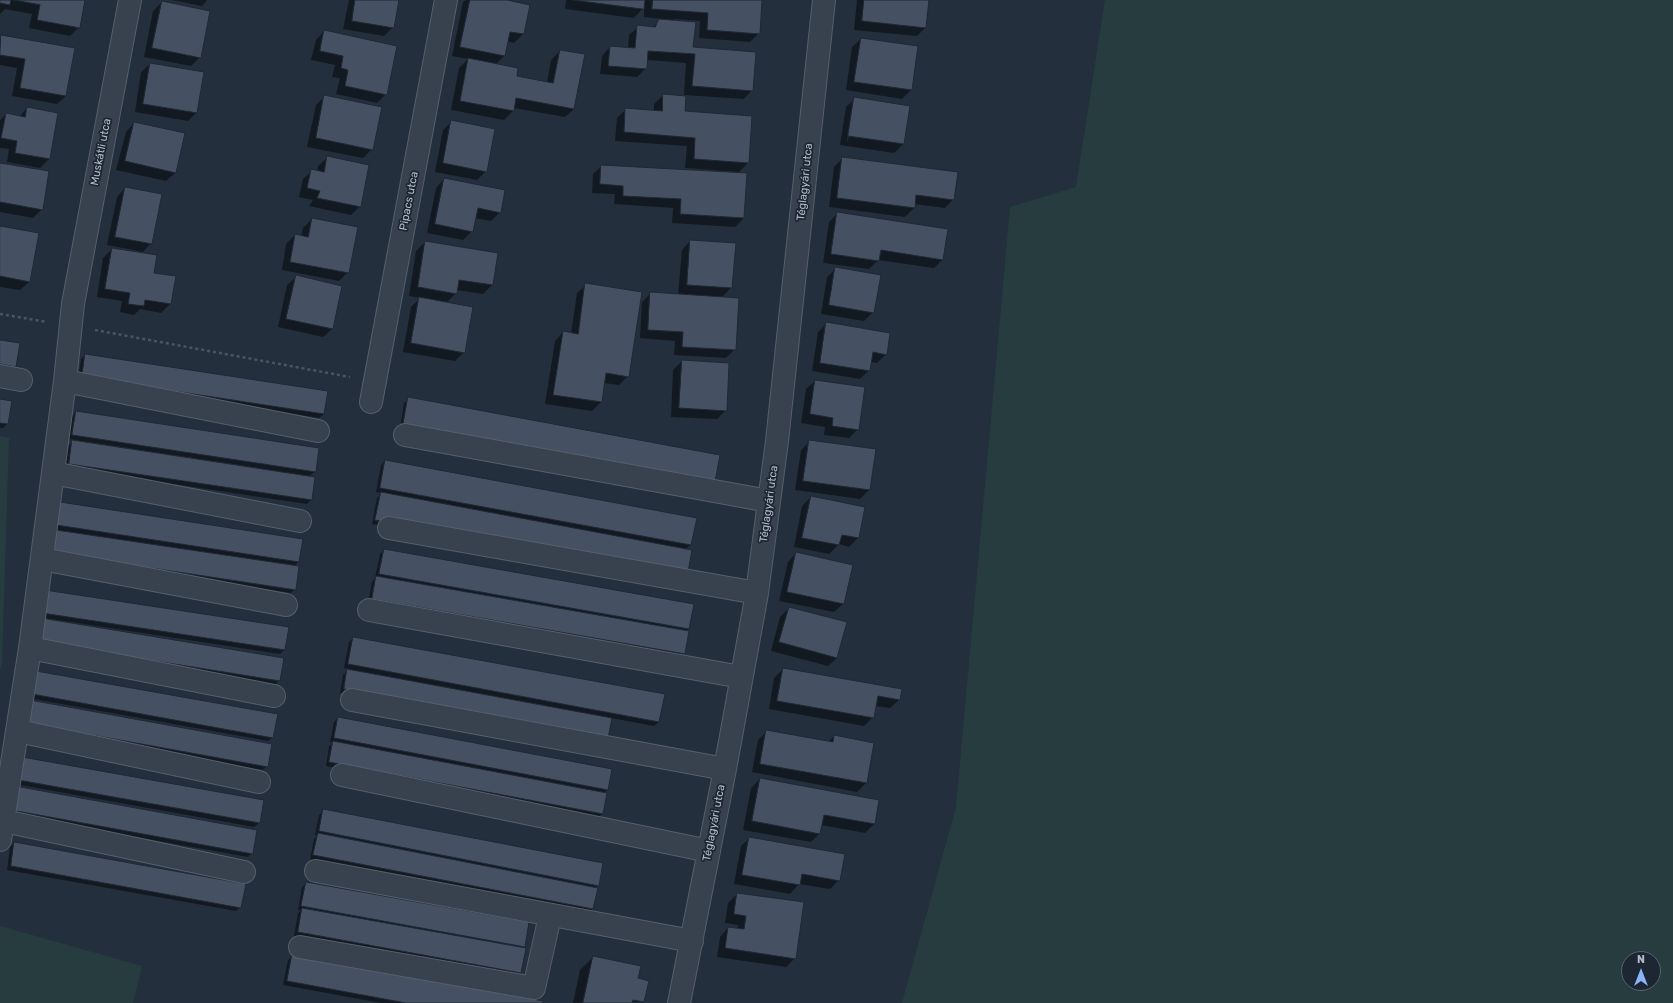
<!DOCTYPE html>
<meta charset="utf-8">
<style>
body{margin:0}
#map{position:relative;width:1673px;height:1003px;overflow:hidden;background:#242f3e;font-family:Rubik,sans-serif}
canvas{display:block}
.north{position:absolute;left:1621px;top:951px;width:40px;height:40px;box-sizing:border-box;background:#1d2633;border:1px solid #59626f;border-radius:50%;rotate:0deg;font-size:11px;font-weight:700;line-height:16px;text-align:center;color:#b4bcc9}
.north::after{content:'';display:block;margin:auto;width:14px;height:18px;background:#8ab4f8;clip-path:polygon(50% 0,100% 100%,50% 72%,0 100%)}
</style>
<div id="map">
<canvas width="1673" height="1003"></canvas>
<div class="north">N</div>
</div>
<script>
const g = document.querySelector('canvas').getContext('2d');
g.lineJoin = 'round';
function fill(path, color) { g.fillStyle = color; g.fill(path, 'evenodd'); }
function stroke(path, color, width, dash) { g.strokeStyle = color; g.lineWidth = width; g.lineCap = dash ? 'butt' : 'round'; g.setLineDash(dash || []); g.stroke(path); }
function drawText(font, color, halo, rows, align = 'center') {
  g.font = font + ' Rubik,sans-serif'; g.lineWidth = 3.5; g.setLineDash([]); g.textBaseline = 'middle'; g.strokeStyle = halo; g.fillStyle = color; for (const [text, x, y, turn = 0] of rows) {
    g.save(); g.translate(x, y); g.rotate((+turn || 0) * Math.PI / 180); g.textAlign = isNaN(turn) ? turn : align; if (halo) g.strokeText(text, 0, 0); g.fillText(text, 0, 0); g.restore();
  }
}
const green = new Path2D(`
 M1105 0H1673V1003H902L956 807 1010 207 1076 187ZM1629 959H1653V983H1629Z
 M0 436 9 438 2 662 0 670Z
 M0 926 142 966 133 1003H0Z`);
const shadow = new Path2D(`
 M0 0H84L79 27 70 36 29 28 32 14 5 9 0 14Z
 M172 0H207L202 6Z
 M349 0H398L393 27 384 36 343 29Z
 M466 0H503L529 6 523 34 514 43 507 41 504 56 496 64 516 76 547 82 551 60 560 51 574 109 565 117 514 108 513 111 504 120 451 110 459 68 468 59 452 56 463 2Z
 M566 0H761L759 33 750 42 699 38 700 21 674 19 673 21 692 48 752 90 744 99 684 95 686 63 647 60 646 68 637 77 600 74 602 56 610 47 628 48 629 35 638 27 652 28 661 19 644 17V7L634 18 565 9Z
 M857 0H928L926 27 917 36 854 30Z
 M162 2 200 57 191 66 144 57 153 11Z
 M324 31 386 94 377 103 336 94 340 78 332 77 335 65 311 60 316 40Z
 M1 36 66 96 57 104 12 96 17 68 0 65V38Z
 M861 39 911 90 902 99 846 90 852 47Z
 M150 64 197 112 188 121 135 112 141 72Z
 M663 95 684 112 748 163 739 172 685 168 687 146 615 141 617 118 626 109 654 111V104Z
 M325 96 372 149 363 158 307 147 316 105Z
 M855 98 909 107 903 144 894 153 840 145 846 107ZM852 107H854L848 141H847Z
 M27 108 49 159 40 168 7 162 9 149 0 148V120L6 114 19 117Z
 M452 121 486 171 477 180 435 172 443 130Z
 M134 123 175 173 166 181 116 170 126 132Z
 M327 158 360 206 351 215 309 206 313 200 299 197 303 179 312 171 317 172 318 166Z
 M843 158 953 199 945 208 914 204V208L905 217 829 207 834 167Z
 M0 164 42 209 33 218 0 212Z
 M602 166 744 218 735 227 672 223 673 208 614 204 615 194 592 193 593 174Z
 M444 179 500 212 491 221 475 218 472 231 463 240 427 233 436 188Z
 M125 188 151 243 143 252 107 245 117 197Z
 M838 213 943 259 934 268 878 260 869 269 823 263 829 222Z
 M312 219 348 272 339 281 282 270 286 244 295 235 301 236 303 228Z
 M0 227 29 282 20 290 0 287Z
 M690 241 731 288 721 298 735 349 726 358 674 355 675 341 640 338 642 302 651 293 678 295 682 250Z
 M425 242 492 285 483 294 457 290 456 293 446 303 464 352 455 361 403 352 411 307 420 298 409 296 416 251Z
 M112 249 153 274 175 277 170 304 161 313 140 309 134 315 120 312 122 301 97 297 103 258Z
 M836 268 873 312 864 321 821 314 827 277Z
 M296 277 332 329 323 337 278 327 287 285Z
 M586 285 628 376 619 385 604 383 601 402 592 411 545 404 555 341 563 332 571 334 577 293Z
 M827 323 886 354 877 363 871 362 869 370 860 379 812 371 818 332Z
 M0 341 15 367 11 371 0 369Z
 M85 355 327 392 324 414 319 418 78 381 81 359Z
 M682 361 726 410 717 419 671 417 673 370Z
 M815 381 858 429 849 438 824 435 825 427 801 423 806 389Z
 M409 399 719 456 400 429 404 403Z
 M0 400 7 424 3 428H0Z
 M76 412 315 471 309 477 314 478 311 500 307 504 65 468 68 446 73 441 258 470 259 468 69 439 72 417Z
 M810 441 875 450 869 490 860 499 795 490 801 450Z
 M385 461 695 519 690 545 685 550 682 581 372 524 377 498 382 493 376 492 381 465Z
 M811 497 864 508 858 538 849 547 839 544 829 554 794 547 802 506Z
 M56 507 298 562 293 567 295 589 291 593 49 557 52 535 57 530 53 529Z
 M384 550 689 629 685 632 684 653 679 657 368 603 372 582 375 578 380 554Z
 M796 553 843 604 834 612 779 601 788 562Z
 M42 595 284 650 280 654 38 617Z
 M789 608 837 658 828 666 771 651 780 617Z
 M353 638 659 722 654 726 611 718 608 738 603 742 340 693 343 675 349 669 344 668 349 642Z
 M34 646 283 659 279 680 275 685Z
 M783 669 899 700 890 708 875 706 873 717 864 726 769 709 774 678Z
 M32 676 273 737 268 741 28 698Z
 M26 705 267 766 263 770 22 727Z
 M338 718 611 770 607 790 604 793 602 814 598 818 326 766 329 746 333 743 330 742 334 722Z
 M767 731 828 742 834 736 873 743 866 783 857 792 752 772 758 740Z
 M18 762 259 823 254 827 14 784Z
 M760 779 878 801 874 824 865 833 821 825 820 833 811 842 743 830 751 788Z
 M12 792 252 853 248 857 8 814Z
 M324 810 598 885 595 888H596L592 909 588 913 310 859 314 839 317 835H315L319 815Z
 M750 838 839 880 830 889 799 884 790 894 734 884 741 846Z
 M14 843 240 907 236 911 7 870 10 847Z
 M306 883 524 946 522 949 520 972 516 977 294 936 298 913 301 910H298L302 887Z
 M737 894 795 958 786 967 717 957 720 937 728 928 737 929 738 925 725 923 728 903Z
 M292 956 542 1003H381L283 985 288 960Z
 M593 957 637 979 648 982 643 1002 573 1003 580 970Z`);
const building = new Path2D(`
 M0 0H11L10 5 0 3Z
 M14 0H85L80 28 37 20 40 5Z
 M355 0H399L394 28 352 21Z
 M470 0H507L530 5 524 34 510 32 505 56 460 47Z
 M573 0H645L644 9Z
 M653 0H762L760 34 707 30 708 13 652 9Z
 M864 0H929L926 28 862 21Z
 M162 1 210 11 201 58 152 48Z
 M659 19 696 22 693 47 756 52 753 91 692 86 695 54 648 51 647 69 608 66 610 46 635 48 637 25 655 27Z
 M324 30 397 46 387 95 345 86 348 70 341 68 343 56 320 51Z
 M1 35 75 48 66 96 20 88 25 59 0 55Z
 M861 38 918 46 912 90 854 82Z
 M560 50 585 54 574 109 516 98 514 111 460 101 468 58 518 68 517 76 553 83Z
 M150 63 204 72 197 113 143 104Z
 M663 94 686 96 685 111 752 116 749 163 694 159 695 138 624 132 625 108 662 111Z
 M324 95 382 107 373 150 316 138Z
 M854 97 910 106 904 144 848 136Z
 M27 107 58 113 50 159 15 153 17 141 1 138 6 113 25 117Z
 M451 120 495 129 487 172 443 163Z
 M134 122 185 133 176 173 125 161Z
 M327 156 369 165 361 207 317 198 320 191 307 188 311 169 324 172Z
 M842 157 958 172 954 200 916 195 915 208 837 198Z
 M0 163 49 171 43 210 0 202Z
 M601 165 747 173 744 218 680 214 681 199 623 196V186L600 184Z
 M444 178 505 190 501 213 478 208 473 232 435 224Z
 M125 187 162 194 152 244 115 237Z
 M837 212 948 229 943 260 881 250 879 261 831 254Z
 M312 218 358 227 349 273 290 262 295 234 308 237Z
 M0 226 39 233 30 282 0 276Z
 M690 240 736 243 732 288 687 285Z
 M425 241 498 253 493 285 459 280 457 294 418 287Z
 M112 248 157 255 154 273 176 276 171 304 145 300 144 306 128 304 130 293 105 289Z
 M835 267 881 275 874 313 829 305Z
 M296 275 342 286 333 329 286 319Z
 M585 283 642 292 629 377 606 373 602 402 553 395 563 331 578 334Z
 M650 292 739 298 736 350 682 347 683 332 648 330Z
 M419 297 473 307 465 353 411 343Z
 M826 322 890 333 887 355 873 352 870 371 820 363Z
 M0 340 20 343 16 367 0 364Z
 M85 354 328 391 324 414 82 377Z
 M682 360 729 363 727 411 679 408Z
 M815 380 865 387 859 430 832 426 833 418 810 414Z
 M408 397 720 455 715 482 403 425Z
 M0 399 12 401 8 424 0 423Z
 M76 411 319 448 316 472 72 435Z
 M72 440 315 477 312 500 69 464Z
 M809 440 876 449 870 490 803 481Z
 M385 460 697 518 691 545 380 488Z
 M381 492 692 550 687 578 375 520Z
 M811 496 865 507 859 538 842 535 839 545 802 538Z
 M60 502 303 539 299 562 56 525Z
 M56 530 299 566 296 590 53 553Z
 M384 549 694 604 689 629 379 574Z
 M796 552 853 565 844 604 787 592Z
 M376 576 689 631 685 654 372 599Z
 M45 590 289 627 285 650 42 613Z
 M789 607 847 622 837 658 779 642Z
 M41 618 284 658 280 681 37 642Z
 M353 637 665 694 659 722 348 664Z
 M783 668 902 689 900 700 878 696 874 718 777 701Z
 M347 669 612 718 608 739 344 689Z
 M36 671 278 714 273 738 32 694Z
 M30 700 272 744 268 767 26 723Z
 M338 717 612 769 608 790 334 738Z
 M766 730 833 742 834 735 874 743 867 783 760 764Z
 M333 741 607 793 603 814 329 762Z
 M22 757 264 800 260 823 18 780Z
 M760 778 879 800 875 824 824 815 820 834 752 821Z
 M15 786 257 830 253 854 11 810Z
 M323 809 603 863 599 886 319 831Z
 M318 833 598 888 593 909 313 855Z
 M749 837 845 854 840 881 802 874 800 885 742 875Z
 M14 842 246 884 241 908 11 866Z
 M306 882 529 922 525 947 301 906Z
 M737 893 804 902 796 959 725 948 728 927 744 929 746 916 734 914Z
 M302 908 526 948 521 973 298 932Z
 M292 955 543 1001V1003H406L287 981Z
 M593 956 641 966 638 978 649 981 644 1002 633 1000 632 1003H583Z`);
const path = new Path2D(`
 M0 314 47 322
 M95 330 350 377`);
const minor = new Path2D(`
 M0 376 21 380
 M65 381 318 431
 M371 402 446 0
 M405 435 769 501
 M53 473 300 521
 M389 528 757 593
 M42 559 286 605
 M369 610 741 677
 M30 648 274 696
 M352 700 725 769
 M18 731 259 782
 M342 775 709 851
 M4 821 244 872
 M0 840 30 648 65 381 73 304 130 0
 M316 871 692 941
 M300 947 534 988 550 916
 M679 1003 725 769 757 593 777 441 824 0`);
const streetNames = [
 ["Muskátli utca",101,152,-79],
 ["Téglagyári utca",805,182,-84],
 ["Pipacs utca",409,201,-79],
 ["Téglagyári utca",769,504,-82],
 ["Téglagyári utca",714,823,-79]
];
fill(green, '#263c3f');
fill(shadow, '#0007');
fill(building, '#455162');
stroke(building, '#1f2835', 1);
stroke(minor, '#565f6c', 24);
stroke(path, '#44595c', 2.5, [3, 3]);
stroke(minor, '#38414e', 22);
drawText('11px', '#b4bcc9', '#1d2633', streetNames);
</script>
